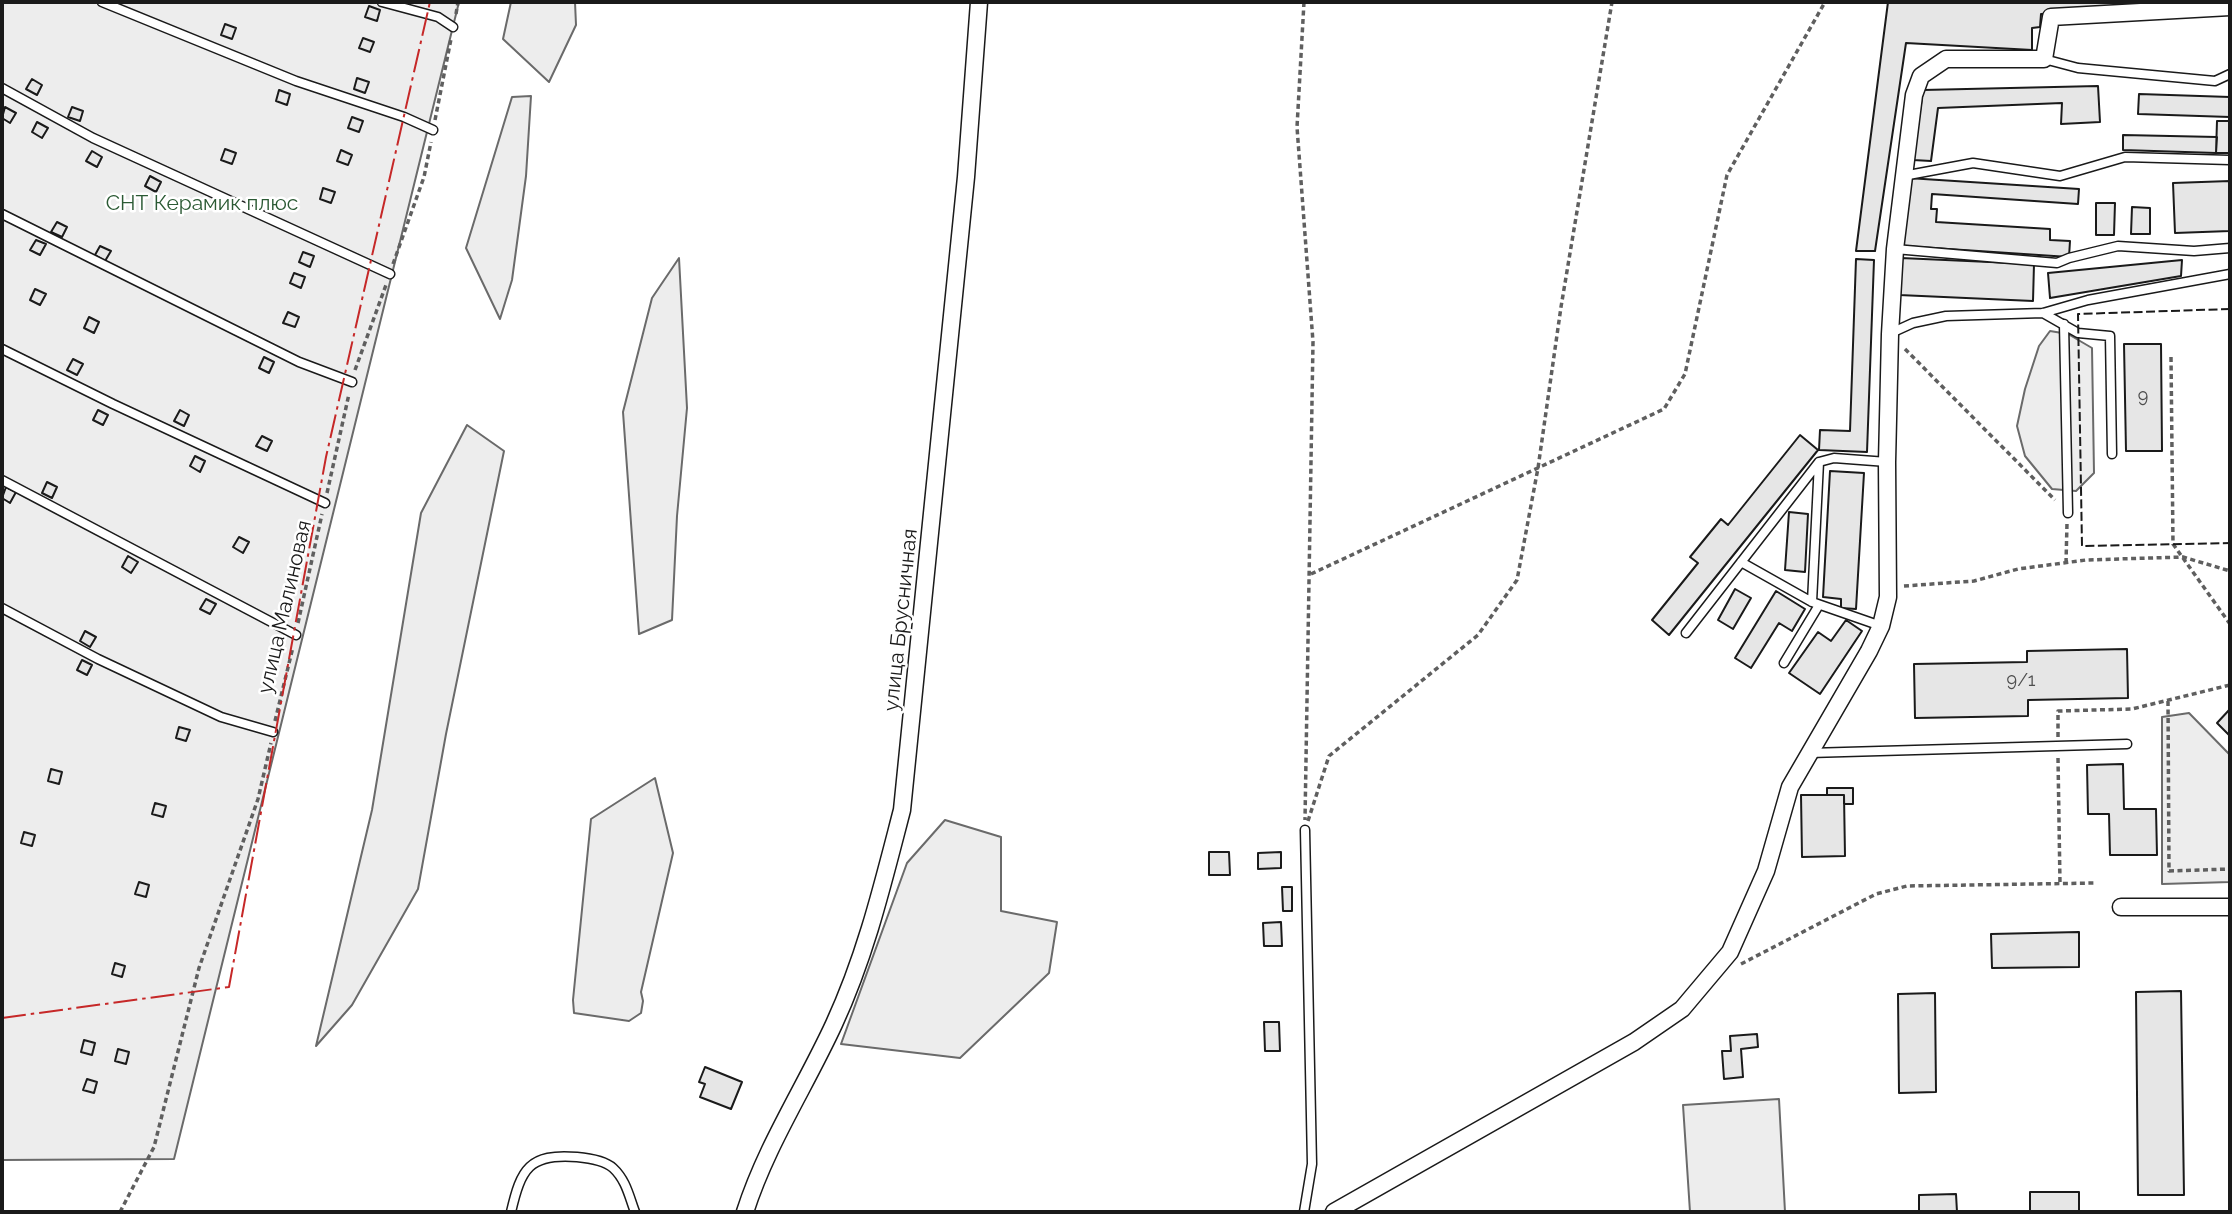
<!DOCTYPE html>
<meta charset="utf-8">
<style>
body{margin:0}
#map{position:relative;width:2232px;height:1214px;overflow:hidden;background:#fff;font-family:Raleway,sans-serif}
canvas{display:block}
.frame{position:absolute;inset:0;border:4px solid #1a1a1a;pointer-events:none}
</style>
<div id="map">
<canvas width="2232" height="1214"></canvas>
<div class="frame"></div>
</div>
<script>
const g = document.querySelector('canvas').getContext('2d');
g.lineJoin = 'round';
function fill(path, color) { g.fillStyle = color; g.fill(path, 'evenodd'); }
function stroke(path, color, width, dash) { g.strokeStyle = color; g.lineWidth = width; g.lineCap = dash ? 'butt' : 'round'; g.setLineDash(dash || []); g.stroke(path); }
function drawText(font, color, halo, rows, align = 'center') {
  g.font = font + ' Raleway,sans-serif'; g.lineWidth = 5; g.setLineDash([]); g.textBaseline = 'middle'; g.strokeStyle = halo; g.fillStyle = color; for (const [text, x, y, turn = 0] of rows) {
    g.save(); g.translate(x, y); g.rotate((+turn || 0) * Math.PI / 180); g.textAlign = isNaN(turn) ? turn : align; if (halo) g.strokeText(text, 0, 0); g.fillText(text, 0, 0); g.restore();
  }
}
const built = new Path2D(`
 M2 2H459L174 1159 2 1160Z
 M511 2H575L576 25 549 82 503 39Z
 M531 96 526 176 512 280 500 319 466 248 512 97Z
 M679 258 687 408 677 516 672 620 639 634 623 412 652 298Z
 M2050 331 2068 334 2092 348 2094 473 2076 491 2052 489 2025 456 2017 426 2025 389 2039 346Z
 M467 425 504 451 446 734 418 889 352 1005 316 1046 372 810 421 513Z
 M2189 713 2230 755V882L2162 884V717Z
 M655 778 673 853 641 992 643 1001 641 1013 629 1021 574 1013 573 1000 591 819Z
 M945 820 1001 837V911L1057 922 1049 973 960 1058 841 1044 907 863Z
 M1779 1099 1785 1212H1690L1683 1105Z`);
const building = new Path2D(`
 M1888 2H2209L2041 14 2040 27 2032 28V50L1906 43 1875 251H1856Z
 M369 6 380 10 377 21 365 17Z
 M225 24 236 28 232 39 221 35Z
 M363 38 374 42 370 52 359 48Z
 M357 78 369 82 365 93 354 89Z
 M32 79 42 85 37 95 26 89Z
 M2098 86 2100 122 2061 124 2062 103 1938 108 1931 161 1913 160 1923 90Z
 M279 90 290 94 287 105 276 101Z
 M2139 94 2230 97V117L2138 114Z
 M5 107 16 113 10 123 2 118Z
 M72 107 83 111 80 121 68 117Z
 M352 117 363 121 359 132 348 128Z
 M2217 121H2230V153H2216Z
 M37 122 48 128 42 138 32 132Z
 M2123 135 2217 137 2216 153 2123 150Z
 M225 149 236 153 232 164 221 160Z
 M341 150 352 155 348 165 337 161Z
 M92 151 102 157 97 167 86 161Z
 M150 176 161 182 156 192 145 186Z
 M1908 178 2079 189 2078 204 1932 194 1931 209H1937L1936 222 2050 229V240L2070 241 2069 257 1903 246Z
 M2230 181V231L2175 233 2173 183Z
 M323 188 335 192 331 203 320 199Z
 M2096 203H2115L2114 235H2096Z
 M2132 207 2150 208V234H2131Z
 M57 222 67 227 62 237 51 232Z
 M36 240 46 244 40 255 30 250Z
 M100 246 111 251 105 261 95 255Z
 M303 252 314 256 310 267 299 262Z
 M1901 258 2034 264 2033 301 1899 295Z
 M1856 259 1874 260 1867 452 1819 450 1820 430 1850 431Z
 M2182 260 2181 276 2050 298 2048 273Z
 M294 273 305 277 301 288 290 283Z
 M35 289 46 294 40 305 30 300Z
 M288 312 299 317 295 327 283 323Z
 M89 317 99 322 94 333 84 328Z
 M2124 344H2161L2162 451H2126Z
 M264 357 274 362 269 373 259 368Z
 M73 359 83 364 77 375 67 370Z
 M98 410 108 415 103 425 93 420Z
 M180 410 189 415 184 426 174 421Z
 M1800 435 1818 450 1669 635 1652 620 1698 563 1690 557 1721 519 1728 525Z
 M262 436 272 441 267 451 256 446Z
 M195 456 205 461 200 472 190 466Z
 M1830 471 1864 473 1856 609 1841 608V599L1823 597Z
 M47 482 57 487 52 498 42 493Z
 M6 487 16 492 10 503 2 498Z
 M1789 512 1808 514 1805 572 1785 570Z
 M239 537 249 542 243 553 233 547Z
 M128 556 138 562 131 573 122 567Z
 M1735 589 1751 598 1733 629 1718 620Z
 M1776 591 1805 609 1792 631 1779 623 1751 668 1735 658Z
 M206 599 216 604 210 614 200 609Z
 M1846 620 1862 631 1820 694 1789 673 1818 632 1831 641Z
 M85 631 96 637 90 647 80 641Z
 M2127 649 2128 698 2028 700V716L1915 718 1914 664 2027 662V651Z
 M82 660 92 665 87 675 77 670Z
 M2230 709V736L2217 723Z
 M179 727 190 730 186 741 176 738Z
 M2123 764 2124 809H2156L2157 855H2110L2109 814H2088L2087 765Z
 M51 769 62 772 59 784 48 781Z
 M1827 788H1853V804H1844V795H1827Z
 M1801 795H1844L1845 856 1802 857Z
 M155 803 166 806 163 817 152 814Z
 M24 832 35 835 32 846 21 843Z
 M1209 852H1229L1230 875H1209Z
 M1281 852V868L1258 869V853Z
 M139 882 149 885 146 897 135 894Z
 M1282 887H1292V911H1283Z
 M1281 922 1282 946H1264L1263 923Z
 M2079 932V967L1992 968 1991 934Z
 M115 963 125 966 122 977 112 974Z
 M2181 991 2184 1195H2138L2136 992Z
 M1935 993 1936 1092 1899 1093 1898 994Z
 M1264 1022H1279L1280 1051H1265Z
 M1757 1034 1758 1047 1741 1049 1743 1077 1724 1079 1722 1051H1731L1730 1036Z
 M84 1040 95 1043 92 1055 81 1052Z
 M118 1049 129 1052 126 1064 115 1061Z
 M705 1067 742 1082 731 1109 700 1097 705 1084 699 1082Z
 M87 1079 97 1082 94 1093 83 1090Z
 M2030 1192H2079V1212H2030Z
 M1956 1194 1957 1212H1919V1195Z`);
const path = new Path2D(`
 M1304 2 1297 127 1313 342 1305 820
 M456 14 458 2
 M435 120 451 39
 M393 264 424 177 431 142
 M1905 349 2055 500
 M2171 357 2173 544 2230 624
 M355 370 386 285
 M327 493 349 394
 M2066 563 2067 523
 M1311 574 1664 409 1685 374 1727 175 1825 2
 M1904 586 1974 581 2018 569 2086 560 2183 557 2230 571
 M298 623 322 514
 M2168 701 2169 871 2230 869
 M275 721 293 647
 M2058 737V711L2132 709 2230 685
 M2058 758 2060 884
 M1308 821 1329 756 1478 635 1517 580 1538 468 1561 307 1612 2
 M1741 964 1876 894 1907 886 2096 883
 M120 1212 154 1147 199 968 258 799 271 743`);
const service = new Path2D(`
 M102 2 296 81 404 117 433 130
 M382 2 438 17 453 27
 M2044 59 2078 68 2215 81 2230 74
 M2 88 93 138 390 274
 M1903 176 1973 163 2060 176 2125 157 2230 160
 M2 214 299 362 352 382
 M1895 249 2057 263 2069 258 2118 246 2194 251 2230 248
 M2043 313 2078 333 2110 336 2112 454
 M2064 324 2068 513
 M1891 333 1913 323 1946 316 2043 313 2088 300 2230 274
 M2 349 113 404 325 503
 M2 480 296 635
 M1741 562 1812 602 1881 626
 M1812 602 1819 462
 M2 608 98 659 221 717 273 732
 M1686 633 1819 462 1834 458 1887 462
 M1784 663 1819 605
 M1809 753 2127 744
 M511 1212C521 1169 529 1153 577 1157 588 1158 604 1160 613 1168 626 1180 629 1196 635 1212
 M1304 1212 1312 1164 1305 830`);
const minor = new Path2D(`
 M2121 907H2230
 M745 1212C766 1146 805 1087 834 1024 866 955 883 883 902 810L966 177 979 2
 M1334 1212 1634 1042 1682 1009 1730 952 1766 871 1790 787 1869 651 1881 626 1888 597 1887 462 1890 334 1895 249 1914 95 1921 76 1946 59H2044L2051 17 2230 7`);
const fence = new Path2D(`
 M2230 309 2078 314 2082 546 2230 543`);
const power = new Path2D(`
 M2 1018 229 987 326 457 430 2`);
const numberNames = [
 ["9",2143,397],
 ["9/1",2021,681]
];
const parkNames = [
 ["СНТ Керамик плюс",202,204]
];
const streetNames = [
 ["улица Малиновая",285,607,-77],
 ["улица Брусничная",901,620,-84]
];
fill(built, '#ededed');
stroke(built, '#6a6a6a', 2);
fill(building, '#e6e6e6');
stroke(building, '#1a1a1a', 2);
stroke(service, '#1a1a1a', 11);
stroke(minor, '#1a1a1a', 19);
stroke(path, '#5f5f5f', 3.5, [5, 3.5]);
stroke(service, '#fff', 8);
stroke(minor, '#fff', 16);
stroke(fence, '#1a1a1a', 2, [9, 3.5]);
stroke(power, '#c62828', 2, [24, 5, 3.5, 5]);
drawText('18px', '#4d4d4d', null, numberNames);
drawText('21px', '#2b5a34', '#fff', parkNames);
drawText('21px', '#1a1a1a', '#fff', streetNames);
</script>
